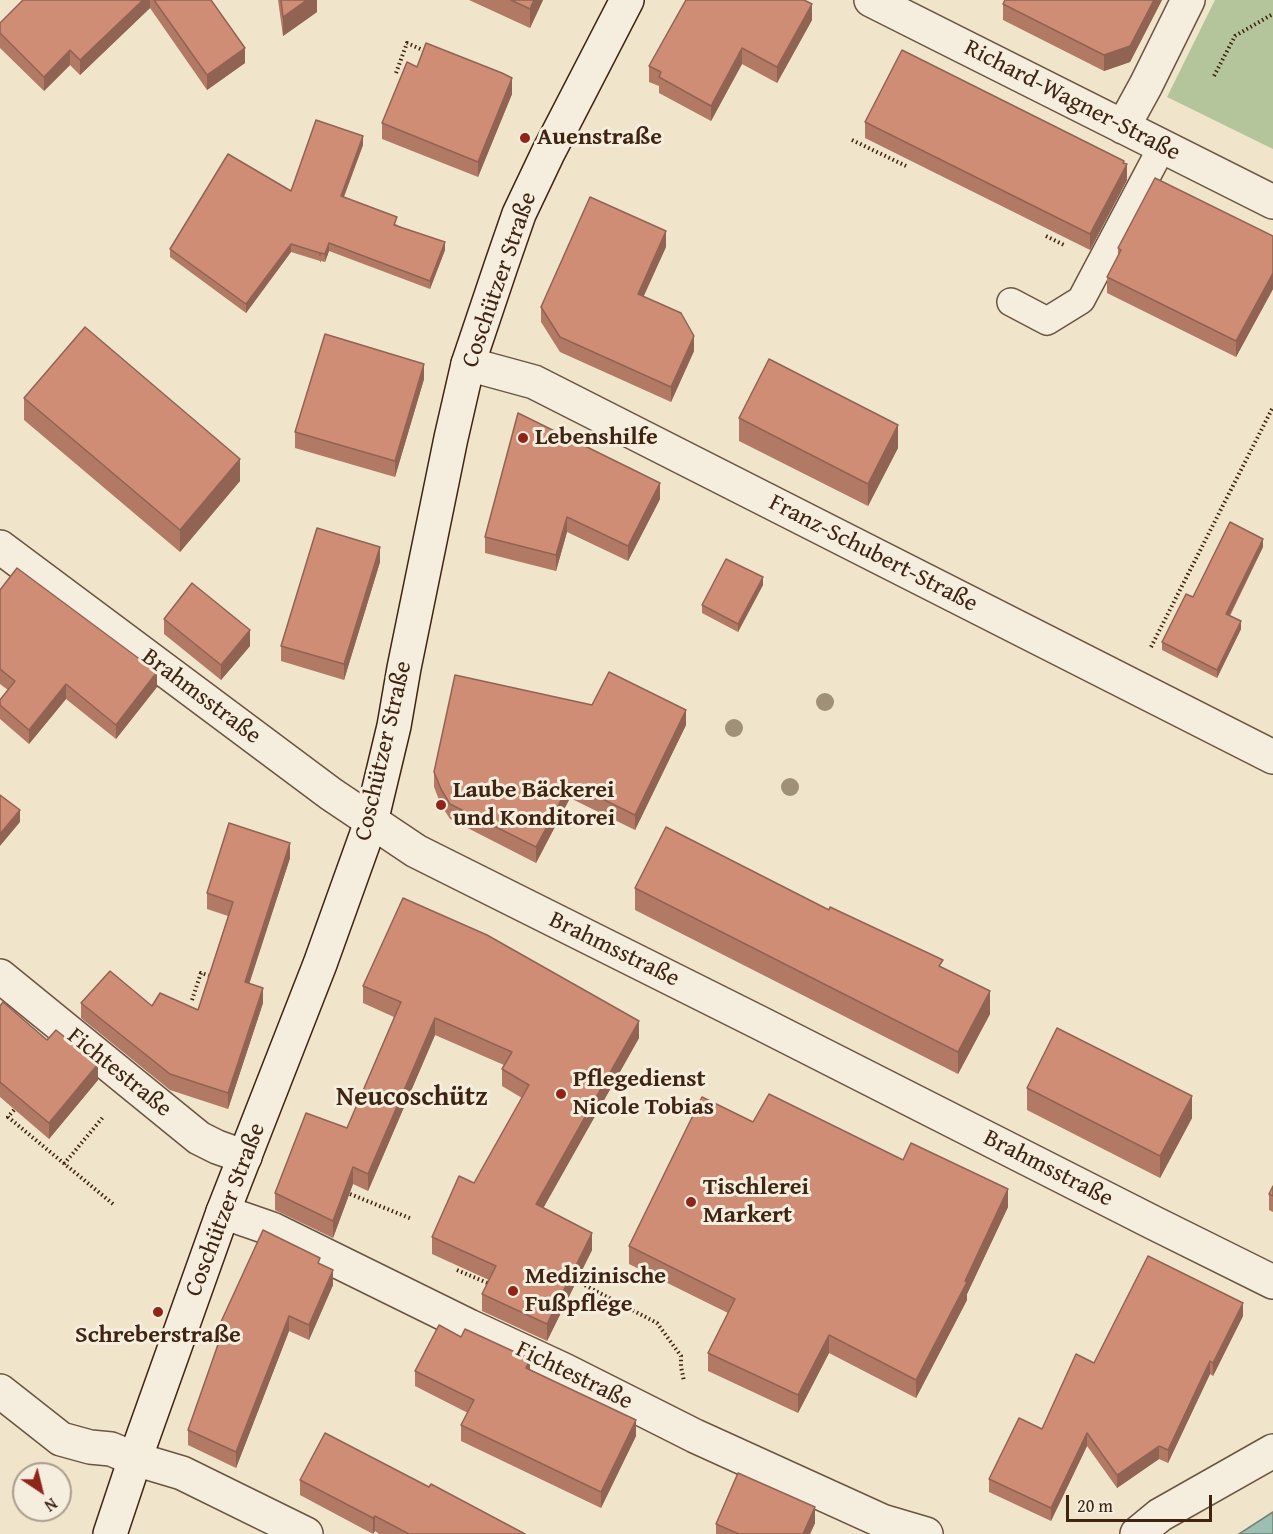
<!DOCTYPE html>
<meta charset="utf-8">
<style>
body{margin:0}
#map{position:relative;width:1273px;height:1534px;overflow:hidden;background:#f0e4ca;font-family:"Gentium Book Plus",serif}
canvas{display:block}
.north{position:absolute;left:12px;top:1462px;width:60px;height:60px;box-sizing:border-box;background:#f5eddd;border:2px solid #ac9d8c;border-radius:50%;rotate:145deg;font-size:16px;font-weight:700;line-height:24px;text-align:center;color:#3f2412}
.north::after{content:'';display:block;margin:auto;width:21px;height:27px;background:#8f2418;clip-path:polygon(50% 0,100% 100%,50% 72%,0 100%)}
.scale{position:absolute;left:1066px;top:1495px;width:146px;height:27px;box-sizing:border-box;border:3px solid #3f2412;border-top:0;padding-left:8px;font-size:18px;line-height:21px;white-space:nowrap;color:#3f2412;-webkit-text-stroke:4px #f5eddd;paint-order:stroke}
</style>
<div id="map">
<canvas width="1273" height="1534"></canvas>
<div class="north">N</div>
<div class="scale">20 m</div>
</div>
<script>
const g = document.querySelector('canvas').getContext('2d');
g.lineJoin = 'round';
function fill(path, color) { g.fillStyle = color; g.fill(path, 'evenodd'); }
function stroke(path, color, width, dash) { g.strokeStyle = color; g.lineWidth = width; g.lineCap = dash ? 'butt' : 'round'; g.setLineDash(dash || []); g.stroke(path); }
function drawText(font, color, halo, rows, align = 'center') {
  g.font = font + ' "Gentium Book Plus",serif'; g.lineWidth = 6; g.setLineDash([]); g.textBaseline = 'middle'; g.strokeStyle = halo; g.fillStyle = color; for (const [text, x, y, turn = 0] of rows) {
    g.save(); g.translate(x, y); g.rotate((+turn || 0) * Math.PI / 180); g.textAlign = isNaN(turn) ? turn : align; if (halo) g.strokeText(text, 0, 0); g.fillText(text, 0, 0); g.restore();
  }
}
const green = new Path2D(`
 M1215 0H1273V149L1167 97Z`);
const water = new Path2D(`
 M1273 1512V1534H1239Z`);
const path = new Path2D(`
 M396 73 407 43 427 52
 M1214 76 1235 36 1273 14
 M852 140 906 166
 M1046 236 1064 245
 M1151 647 1273 407
 M192 1000 201 973 213 977
 M14 1110 8 1117 113 1204
 M64 1164 104 1116
 M350 1194 412 1219
 M457 1270 490 1284V1282
 M573 1279 657 1323 681 1356V1367L684 1381`);
const lane = new Path2D(`
 M1011 302 1047 321 1081 300 1162 147`);
const street = new Path2D(`
 M871 0 1273 202
 M1123 127 1146 85 1188 0
 M468 364 534 382 1273 757
 M0 547 331 794 416 851 760 1023 1154 1223 1273 1282
 M0 976 199 1138 217 1147 245 1157
 M223 1212 272 1229 469 1326 564 1370 695 1436 882 1521 926 1534
 M0 1391 61 1439 90 1447 111 1449 135 1459 182 1473 306 1534
 M1137 1534 1160 1515 1273 1451`);
const secondary = new Path2D(`
 M110 1534 135 1459 223 1212 320 964 371 822 394 726 404 668 451 438 468 364 501 266 519 214 548 153 627 0`);
const trees = [
 [825,702],
 [734,728],
 [790,787]
];
const wall = new Path2D(`
 M23 0H211L245 63 207 90 150 8 80 75 70 65 44 91 0 48V23Z
 M278 0H317V12L283 36Z
 M469 0H543L530 28Z
 M1005 0H1162L1130 62 1104 71 1003 20V4Z
 M812 20 777 83 742 64 711 121 659 93V86L649 82V66Z
 M417 67 512 94 478 177 382 139V123Z
 M865 122 1127 180 1090 250 865 138Z
 M363 145 344 197 445 250 430 289 329 251 325 262 321 261 320 263V261L291 252 246 313 170 257V249L291 191Z
 M1273 236V289L1236 357 1107 293V277L1118 256V248Z
 M666 247 643 296 694 351 671 402 560 352 541 322V307Z
 M424 379 395 477 295 448V432Z
 M24 398 240 481 180 552 24 420Z
 M518 413 660 499 628 561 567 532 556 571 485 553V537Z
 M739 418 898 448 868 506 739 441Z
 M1263 547 1230 616 1241 629 1217 678 1162 650V642L1193 597Z
 M380 562 344 680 281 661V646Z
 M763 585 738 632 702 613V605Z
 M0 590 157 687 116 739 66 699 29 744 0 719V700L8 690 0 684Z
 M164 619 250 646 221 680 164 634Z
 M592 705 686 725 635 830 570 798 536 863 450 819 441 805 434 787V772Z
 M290 858 249 983 263 1003 228 1109 170 1090 81 1018V1003L152 1006 198 1010 228 916 207 909V893Z
 M635 888 943 968 990 1014 958 1074 635 910Z
 M363 986 639 1038 543 1208 592 1250 547 1341 482 1311V1294L489 1280 432 1254V1237L474 1183 522 1098 502 1086V1069L504 1065 435 1035 368 1191 353 1184 333 1238 275 1210V1193L347 1128 394 1017 363 1003Z
 M0 1006 47 1040 98 1080 49 1139 0 1097Z
 M1027 1088 1192 1118 1160 1178 1027 1110Z
 M753 1122 903 1160 1008 1207 967 1294V1300L916 1398 829 1353 798 1413 708 1371V1353L728 1313 629 1264V1246Z
 M1273 1186V1212L1269 1210V1194Z
 M320 1264 333 1285 309 1340 289 1331 236 1468 188 1445V1430L220 1339V1324Z
 M1243 1316 1213 1376 1210 1374 1168 1463 1159 1459 1117 1488 1087 1446 1051 1521 989 1492V1479L1042 1429 1094 1363Z
 M461 1337 530 1369 636 1436 601 1508 461 1441V1425L468 1413 415 1386V1371Z
 M300 1480 429 1487 525 1534H379L375 1531 373 1534 300 1495Z
 M815 1523 810 1534H716V1524Z`);
const shadedWall = new Path2D(`
 M143 0H150V8L80 75V60Z
 M307 0H317V12L283 36V17Z
 M534 0H543L530 28V9Z
 M1154 0H1162L1130 62 1104 71V55Z
 M812 4V20L777 83V67Z
 M245 48V63L207 90V75Z
 M742 48V64L711 121V106Z
 M70 50V65L44 91V77Z
 M512 78V94L478 177V162Z
 M363 136V145L341 204V196Z
 M1124 161V169L1127 164V180L1090 250V234Z
 M666 231V247L638 309V294Z
 M445 242V250L430 289V281Z
 M329 243V251L325 262V254Z
 M291 244V252L246 313V304Z
 M1273 273V289L1236 357V341Z
 M694 336V351L671 402V387Z
 M424 364V379L395 477V461Z
 M898 425V448L868 506V484Z
 M240 459V481L180 552V530Z
 M660 483V499L628 561V546Z
 M567 517V532L556 571V555Z
 M1263 539V547L1226 622V614Z
 M380 547V562L344 680V664Z
 M763 577V585L738 632V624Z
 M1241 621V629L1217 678V670Z
 M250 630V646L221 680V665Z
 M157 672V687L116 739V725Z
 M66 684V699L29 744V730Z
 M686 710V725L635 830V815Z
 M570 783V798L536 863V847Z
 M20 810V822L0 846V834Z
 M290 843V858L245 997V982Z
 M263 988V1003L228 1109V1093Z
 M990 991V1014L958 1074V1052Z
 M435 1018V1035L368 1191V1174Z
 M639 1021V1038L536 1221V1204Z
 M98 1064V1080L49 1139V1123Z
 M1192 1096V1118L1160 1178V1156Z
 M353 1167V1184L333 1238V1221Z
 M1008 1189V1207L967 1294V1300L916 1398V1380L965 1281Z
 M592 1233V1250L547 1341V1324Z
 M333 1270V1285L309 1340V1325Z
 M1243 1303V1316L1213 1376V1363Z
 M289 1316V1331L236 1468V1452Z
 M829 1335V1353L798 1413V1395Z
 M530 1359V1375L526 1368Z
 M1210 1361V1374L1168 1463V1450Z
 M636 1420V1436L601 1508V1492Z
 M1087 1433V1446L1051 1521V1508Z
 M1159 1446V1459L1117 1488V1475Z
 M815 1507V1523L810 1534H803Z
 M375 1516V1531L373 1534V1518Z`);
const building = new Path2D(`
 M23 0H143L80 60 70 50 44 77 0 33V23Z
 M154 0H211L245 48 207 75Z
 M281 0H307L283 17Z
 M511 0H534L530 9Z
 M686 0H804L812 4 777 67 742 48 711 106 659 77 661 72 649 66Z
 M1005 0H1154L1130 46 1104 55 1003 4Z
 M426 43 502 73 512 78 478 162 382 123 407 62 417 67Z
 M902 50 1124 161 1123 163 1127 164 1090 234 865 122Z
 M316 120 363 136 341 196 397 217 394 225 445 242 430 281 329 243 325 254 321 253 320 255V253L291 244 246 304 170 249 228 154 291 191Z
 M1155 178 1273 236V273L1236 341 1107 277 1121 250 1118 248Z
 M590 197 666 231 638 294 681 313 694 336 671 387 560 337 541 307Z
 M85 327 240 459 180 530 24 398Z
 M325 334 424 364 395 461 295 432Z
 M769 359 898 425 868 484 739 418Z
 M518 413 660 483 628 546 567 517 556 555 485 537Z
 M1230 522 1263 539 1226 614 1241 621 1217 670 1162 642 1186 594 1193 597Z
 M317 528 380 547 344 664 281 646Z
 M726 559 763 577 738 624 702 605Z
 M17 568 157 672 116 725 66 684 29 730 0 705V700L15 681 0 669V590Z
 M192 583 250 630 221 665 164 619Z
 M609 672 686 710 635 815 570 783 536 847 450 804 441 789 434 772 455 675 592 705Z
 M0 795 20 810 0 834Z
 M229 823 290 843 245 982 263 988 228 1093 170 1074 81 1003 110 971 152 1006 160 993 198 1010 233 902 207 893Z
 M666 827 829 910 830 907 943 960 939 966 990 991 958 1052 635 888Z
 M403 898 487 935 639 1021 536 1204 592 1233 547 1324 482 1294 496 1266 432 1237 459 1176 474 1183 529 1085 502 1069 512 1052 435 1018 368 1174 353 1167 333 1221 275 1193 306 1113 347 1128 401 1002 363 986Z
 M3 1002 47 1040 56 1030 98 1064 49 1123 0 1082V1006Z
 M1057 1028 1192 1096 1160 1156 1027 1088Z
 M769 1094 903 1160 911 1143 1008 1189 965 1281 967 1282 916 1380 829 1335 798 1395 708 1353 735 1299 629 1246 702 1097 753 1122Z
 M1273 1186V1196L1269 1194Z
 M263 1230 320 1258 318 1263 333 1270 309 1325 289 1316 236 1452 188 1430 221 1336 220 1324Z
 M1148 1256 1243 1303 1213 1363 1210 1361 1168 1450 1159 1446 1117 1475 1087 1433 1051 1508 989 1479 1019 1418 1042 1429 1076 1354 1094 1363Z
 M439 1325 461 1337 465 1329 530 1359 526 1368 636 1420 601 1492 461 1425 474 1400 415 1371Z
 M325 1433 429 1487 431 1484 525 1534H409L375 1516 373 1518 300 1480Z
 M738 1473 815 1507 803 1534H739L716 1524Z`);
const markers = [
 [525,138,6,"#8f2418"],
 [523,438,6,"#8f2418"],
 [441,805,6,"#8f2418"],
 [561,1094,6,"#8f2418"],
 [691,1202,6,"#8f2418"],
 [513,1291,6,"#8f2418"],
 [158,1312,6,"#8f2418"]
];
const streetNames = [
 ["Richard-Wagner-Straße",1072,101,27],
 ["Coschützer Straße",500,280,-71],
 ["Franz-Schubert-Straße",873,554,27],
 ["Brahmsstraße",201,697,37],
 ["Coschützer Straße",384,751,-77],
 ["Brahmsstraße",614,950,26],
 ["Fichtestraße",119,1073,39],
 ["Brahmsstraße",1048,1169,27],
 ["Coschützer Straße",226,1210,-69],
 ["Fichtestraße",574,1376,26]
];
const poiNames = [
 ["Auenstraße",537,138],
 ["Lebenshilfe",535,438],
 ["Laube Bäckerei",453,791],
 ["und Konditorei",453,819],
 ["Pflegedienst",573,1080],
 ["Nicole Tobias",573,1108],
 ["Tischlerei",703,1188],
 ["Markert",703,1216],
 ["Medizinische",525,1277],
 ["Fußpflege",525,1305],
 ["Schreberstraße",158,1336,"center"]
];
const quarterNames = [
 ["Neucoschütz",412,1098]
];
fill(green, '#b4c59b');
fill(water, '#9bbfb3');
stroke(water, '#768173', 1.5);
stroke(lane, '#6b5440', 30);
stroke(street, '#6b5440', 36);
stroke(secondary, '#3f2412', 36);
stroke(path, '#3f2412', 4, [1.5, 3]);
stroke(lane, '#f5eddd', 27);
stroke(street, '#f5eddd', 33);
stroke(secondary, '#f5eddd', 33);
g.fillStyle = '#9f9078';
for (const [x, y] of trees) { g.beginPath(); g.arc(x, y, 9, 0, 2 * Math.PI); g.fill(); }
fill(wall, '#b27965');
fill(shadedWall, '#916353');
fill(building, '#cf8d76');
stroke(building, '#916353', 1.5);
for (const [x, y, r, color] of markers) { const dot = new Path2D(); dot.arc(x, y, r, 0, 2 * Math.PI); g.fillStyle = color; g.fill(dot); stroke(dot, '#f5eddd', 2); }
drawText('24px', '#3f2412', '#f5eddd', streetNames);
drawText('bold 24px', '#3f2412', '#f5eddd', poiNames, 'left');
drawText('bold 27px', '#3f2412', '#f5eddd', quarterNames);
</script>
